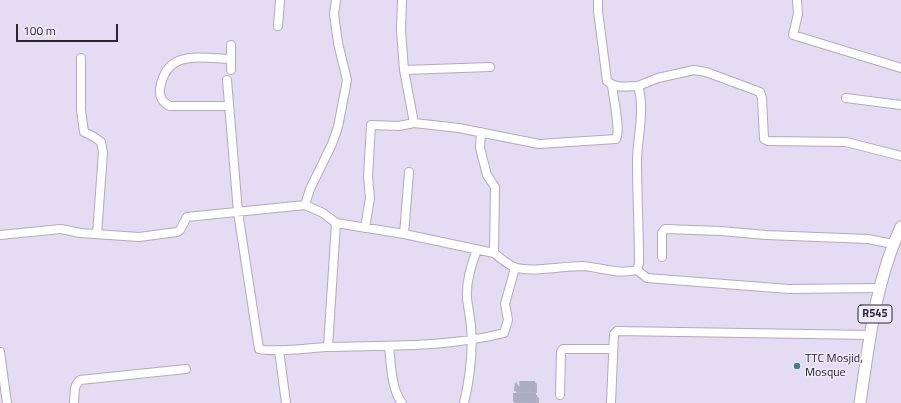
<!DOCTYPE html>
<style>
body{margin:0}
#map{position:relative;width:901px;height:403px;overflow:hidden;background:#e3dcf2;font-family:"Titillium Web",sans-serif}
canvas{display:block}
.scale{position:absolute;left:16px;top:24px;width:102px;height:18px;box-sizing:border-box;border:2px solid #28262e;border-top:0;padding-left:5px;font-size:12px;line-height:14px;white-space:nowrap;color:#28262e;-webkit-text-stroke:3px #efeafc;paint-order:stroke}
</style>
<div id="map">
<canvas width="901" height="403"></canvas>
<div class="scale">100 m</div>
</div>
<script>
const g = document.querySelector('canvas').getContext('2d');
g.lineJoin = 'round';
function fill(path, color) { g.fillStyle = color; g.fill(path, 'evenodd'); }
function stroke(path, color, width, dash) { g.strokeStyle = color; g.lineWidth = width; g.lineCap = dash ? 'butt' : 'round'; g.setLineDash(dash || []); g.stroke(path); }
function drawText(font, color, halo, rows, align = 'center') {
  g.font = font + ' "Titillium Web",sans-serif'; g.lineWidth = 3; g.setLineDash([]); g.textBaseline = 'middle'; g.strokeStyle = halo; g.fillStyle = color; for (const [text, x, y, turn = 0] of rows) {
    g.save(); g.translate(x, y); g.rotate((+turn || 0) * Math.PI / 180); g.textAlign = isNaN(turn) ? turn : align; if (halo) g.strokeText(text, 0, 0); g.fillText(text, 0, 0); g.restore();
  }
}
const shadow = new Path2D(`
 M535 382 537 384V393H535L539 398V403H515L514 402 518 394 515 391 517 384 521 387Z`);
const building = new Path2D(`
 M519 381H535L536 392 514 391 515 383 517 382V387H520Z
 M513 393H536V403L513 402Z`);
const minor = new Path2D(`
 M402 0 401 30 404 70 414 123
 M797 0 798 14 793 35 901 68
 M278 26 280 0
 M81 58V110L84 132 94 137 101 142 103 152 97 234
 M231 70V45
 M404 70 490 67
 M227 80 238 212 259 349C274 353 309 348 326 347 386 345 446 348 504 333L508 320 505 304 515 268
 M638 86 658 78 694 70 706 72 760 92 762 98 764 139 768 141 846 142 901 156
 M846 98 901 105
 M229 106H170C163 103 159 97 160 89 166 49 200 58 231 59
 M481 132 480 148 487 175 495 187 494 253
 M305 205 310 189 332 144 338 127 347 80 338 43 334 14 336 0
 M365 228 370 198 368 177 371 125 399 126 414 123 459 128 539 144 616 139C621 130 613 97 612 85
 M404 234 409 172
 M0 235 61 229 80 233 139 237 177 232 180 230 187 217 305 205 323 213 336 223 404 234 494 253C500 258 507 264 514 267 530 273 564 266 582 266 600 267 618 275 637 270L639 263C639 229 637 194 637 159 638 135 645 109 638 86 627 86 616 89 607 81L598 11V0
 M662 257V233L665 229 721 231 766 235 868 239 893 244
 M637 270 647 278 789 289 879 288
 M389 346C391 363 391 389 402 403
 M328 347 336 223
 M279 350 286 403
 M0 352 7 403
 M560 395 561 352 563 349H613
 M74 403C75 394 73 386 80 380L186 369
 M464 403C470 378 473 352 471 326 470 317 468 307 467 298 466 281 471 265 477 250
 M611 403 614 334 617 331 871 335`);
const major = new Path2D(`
 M860 403C869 344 875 282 901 227`);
const markers = [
 [797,366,4,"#408477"]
];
const shields = [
 [875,314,34]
];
const shieldNames = [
 ["R545",875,314]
];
const poiNames = [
 ["TTC Mosjid,",805,359],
 ["Mosque",805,373]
];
fill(shadow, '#0003');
fill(building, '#a9aec3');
stroke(minor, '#b1aabf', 10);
stroke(major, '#b1aabf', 13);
stroke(minor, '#fff', 8);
stroke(major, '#fff', 11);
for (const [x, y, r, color] of markers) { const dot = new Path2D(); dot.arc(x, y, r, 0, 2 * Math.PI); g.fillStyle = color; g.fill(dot); stroke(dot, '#efeafc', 1.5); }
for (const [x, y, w] of shields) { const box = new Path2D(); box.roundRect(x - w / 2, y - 9, w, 18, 3); g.fillStyle = '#efeafc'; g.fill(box); stroke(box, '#28262e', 1); }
drawText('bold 11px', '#28262e', null, shieldNames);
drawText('12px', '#28262e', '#efeafc', poiNames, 'left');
</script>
